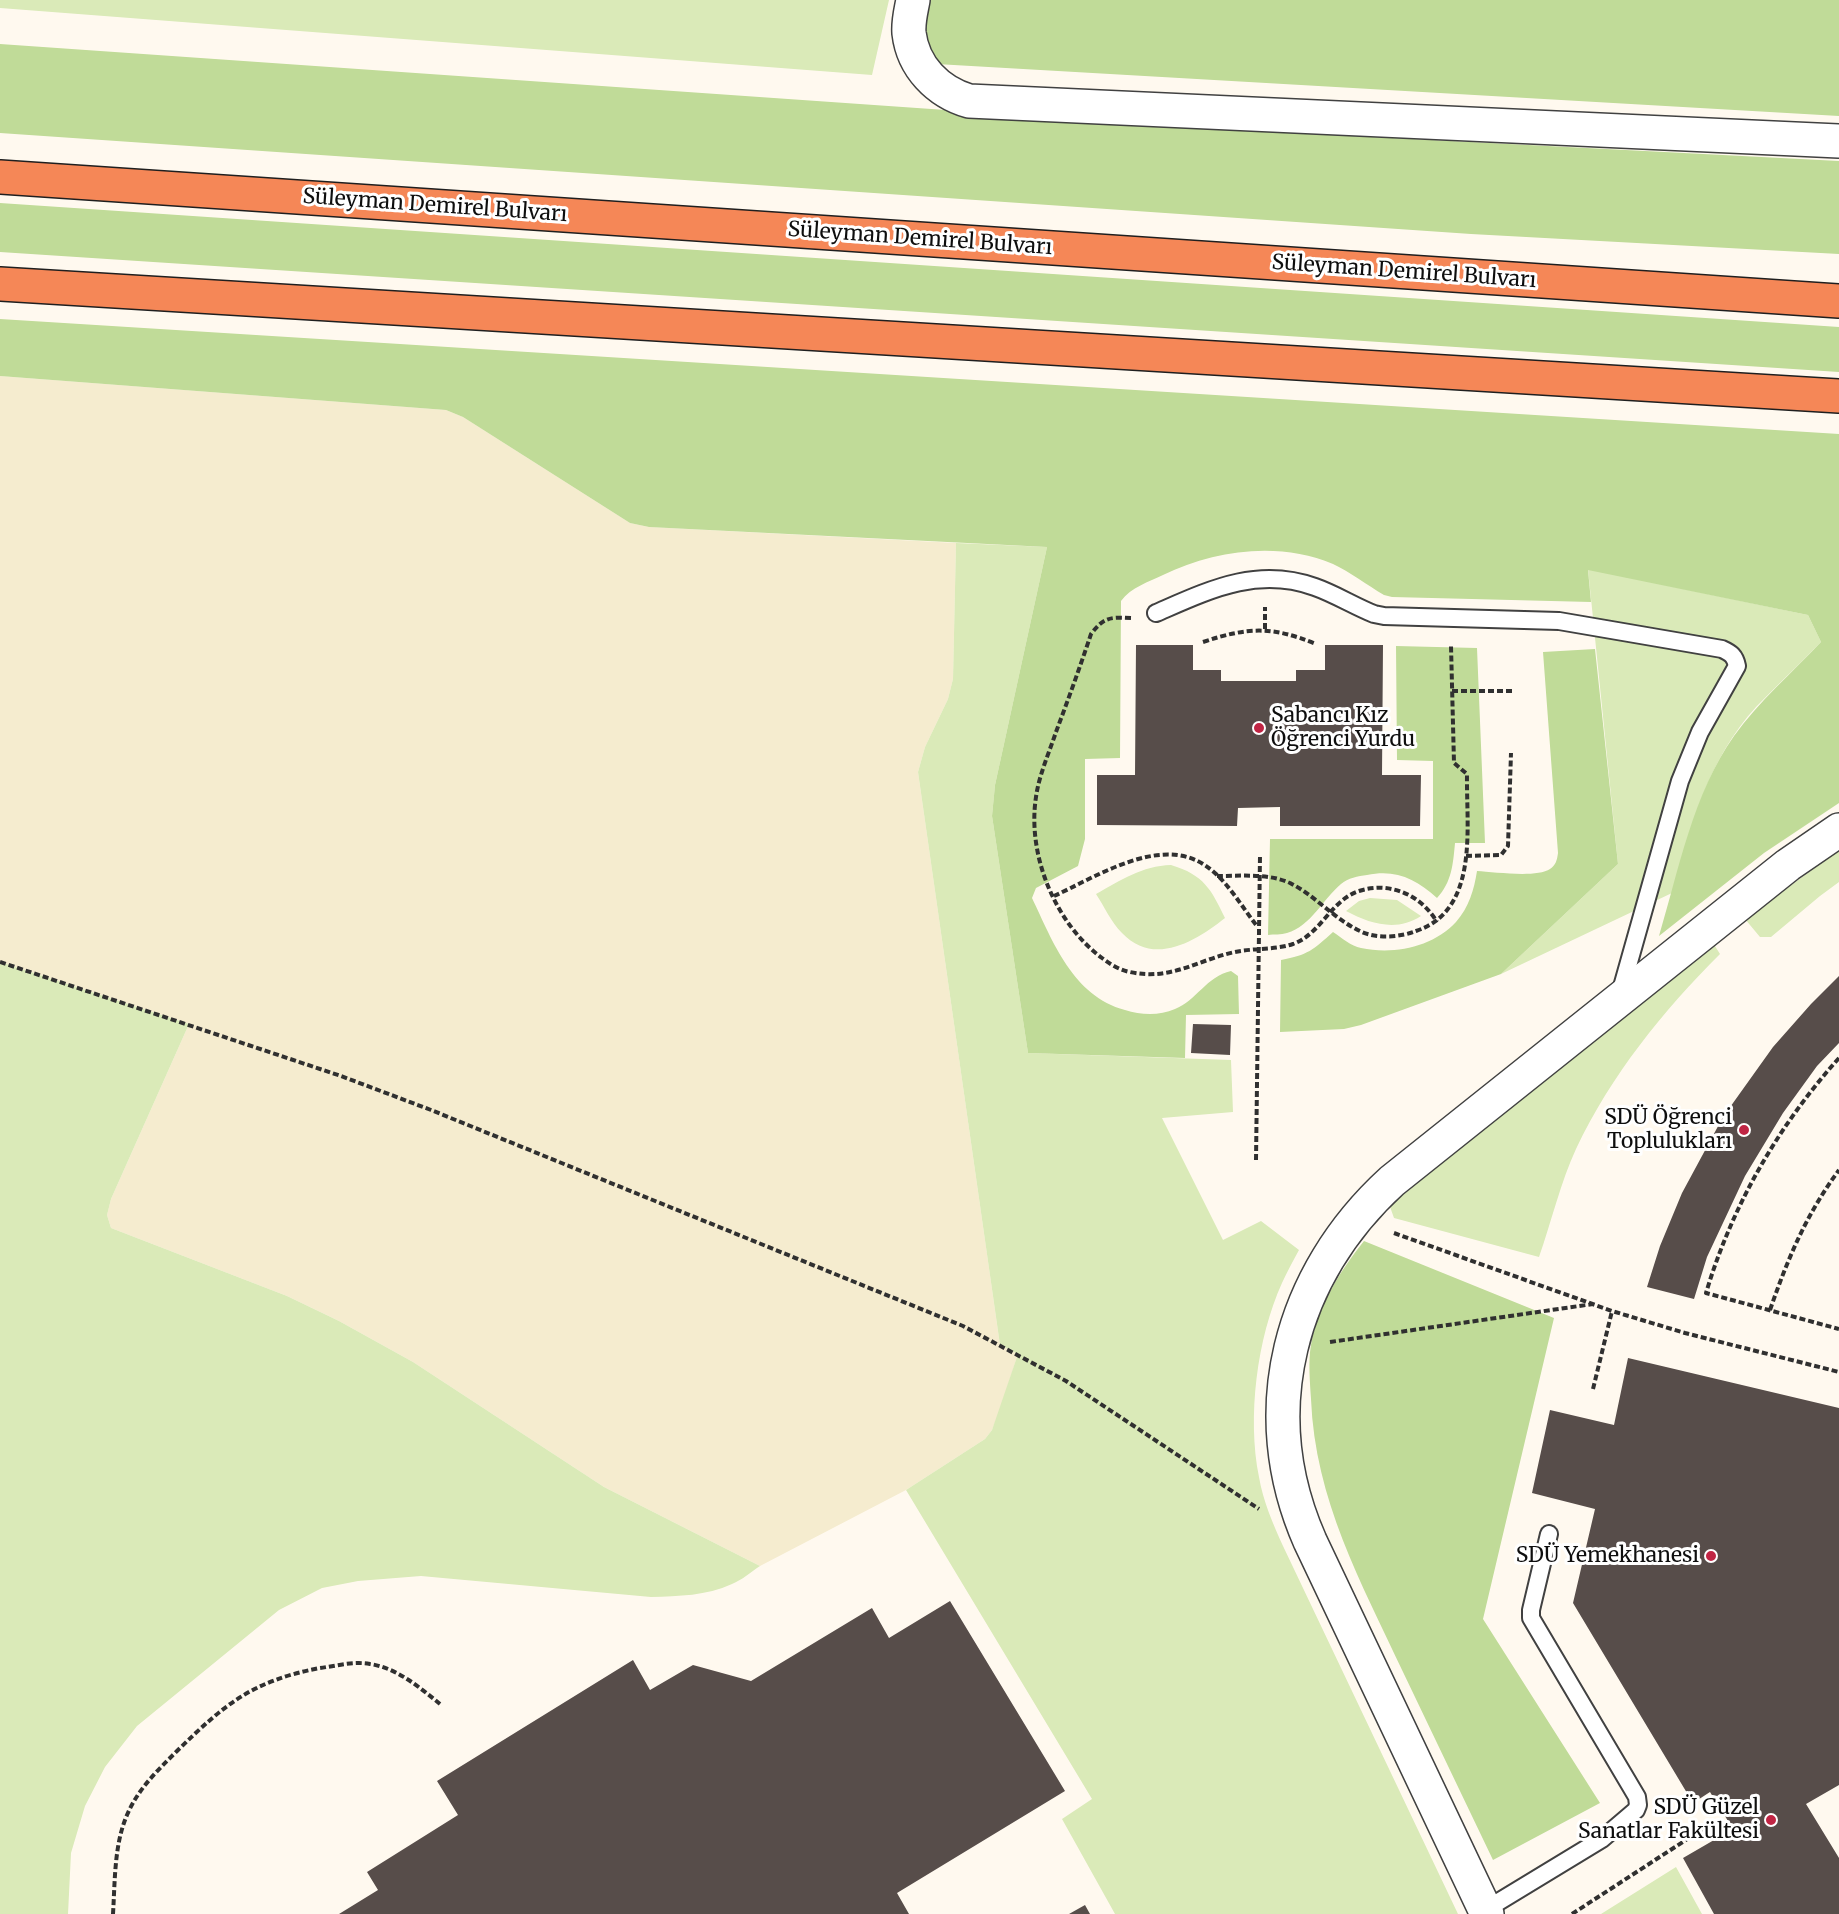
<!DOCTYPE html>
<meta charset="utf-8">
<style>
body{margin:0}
canvas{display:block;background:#fff9ef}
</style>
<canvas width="1839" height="1914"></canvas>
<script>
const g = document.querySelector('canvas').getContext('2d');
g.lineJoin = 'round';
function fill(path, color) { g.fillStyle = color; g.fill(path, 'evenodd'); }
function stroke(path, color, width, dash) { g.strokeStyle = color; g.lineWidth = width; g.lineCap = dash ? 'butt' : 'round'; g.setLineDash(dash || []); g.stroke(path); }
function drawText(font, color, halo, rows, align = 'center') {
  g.font = font + ' Merriweather,serif'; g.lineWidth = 6; g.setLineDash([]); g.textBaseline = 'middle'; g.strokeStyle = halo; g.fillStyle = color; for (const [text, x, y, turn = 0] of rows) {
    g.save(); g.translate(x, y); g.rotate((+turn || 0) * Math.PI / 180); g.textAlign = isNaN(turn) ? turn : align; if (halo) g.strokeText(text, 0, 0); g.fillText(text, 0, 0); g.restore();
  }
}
const farmland = new Path2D(`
 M0 376 446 410 463 417 630 523 649 527 956 543 953 679 948 699 925 747 918 772 1000 1345 1018 1354 999 1413 992 1430 985 1439 906 1490 760 1566 604 1487 413 1362 339 1321 287 1296 111 1228 107 1215 111 1199 189 1024 0 962Z`);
const green = new Path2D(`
 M0 0H889L872 75 0 8Z
 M956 543 1047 547 995 785 992 816 1028 1053 1231 1060 1233 1112 1162 1118 1223 1240 1261 1221 1299 1250C1293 1261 1287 1272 1282 1283 1257 1338 1247 1417 1259 1477 1263 1501 1273 1524 1283 1546L1458 1914H1115L1062 1819 1092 1799 906 1490 985 1439 992 1430 1018 1354 1000 1345 918 772 925 747 948 699 953 679Z
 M1588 569 1808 615 1821 642C1800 664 1777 685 1756 707 1709 758 1690 827 1672 893L1501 974 1618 864Z
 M1839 850V882L1820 896 1771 937H1760L1745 919Z
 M1171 865C1204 875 1211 889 1225 918 1196 941 1154 967 1122 933 1111 922 1104 906 1096 894 1121 880 1142 866 1171 865Z
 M1370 898 1397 900 1421 916C1397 932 1370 924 1346 911L1359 901Z
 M1713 943 1720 954C1663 1011 1611 1075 1576 1149 1561 1181 1551 1223 1539 1257L1394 1218 1389 1204Z
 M0 962 189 1024 111 1199 107 1215 111 1228 287 1296 339 1321 413 1362 604 1487 760 1566C751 1572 742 1580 732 1584 706 1596 679 1596 651 1597L421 1576 358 1581 322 1588 279 1610 137 1726 105 1767 85 1806 71 1853 68 1914H0Z
 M1676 1867 1702 1914H1601Z`);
const forest = new Path2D(`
 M913 0H1839V116L919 63Z
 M0 44 1218 129 1839 161V254L1471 234 0 133Z
 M0 203 1839 327V372L0 252Z
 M0 319 1839 434V803L1764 853 1659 936C1679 869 1693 794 1734 736 1759 701 1792 673 1821 642L1808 615 1588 570 1591 602 1392 597 1384 595C1367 585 1350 572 1333 564 1279 541 1214 550 1163 575 1149 582 1131 587 1121 601L1120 758 1085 759V839L1078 866 1036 888 1032 898C1053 942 1073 996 1125 1010 1141 1015 1159 1016 1175 1009 1196 1001 1207 976 1231 971L1238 976 1239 1014 1186 1015 1185 1058 1028 1053 992 816 995 785 1047 547 649 527 630 523 463 417 446 410 0 376Z
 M1396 646 1477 648 1485 843H1455C1453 864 1452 882 1437 898 1416 879 1396 869 1367 875 1358 876 1348 878 1341 884 1323 899 1311 926 1287 933 1281 935 1274 934 1268 935L1270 839H1433V761L1397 760Z
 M1595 649 1618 864 1501 974 1361 1025 1344 1029 1280 1032 1281 960C1308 955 1313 950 1333 932 1342 938 1351 946 1361 948 1394 955 1433 947 1456 922 1469 907 1474 890 1477 871 1494 872 1537 878 1550 869 1556 865 1557 860 1558 853L1543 652Z
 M1364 1241 1554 1318 1483 1619 1600 1803 1493 1860C1463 1797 1433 1735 1403 1672 1361 1582 1315 1500 1311 1399 1310 1382 1308 1362 1311 1345 1318 1306 1340 1271 1364 1241Z`);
const building = new Path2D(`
 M1136 645H1193V670H1221V681H1296V670H1325V645H1383L1382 775H1421L1420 826H1280V807L1238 808 1237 826 1097 825V775H1135Z
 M1839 976V1043L1817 1066 1783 1113 1745 1176 1707 1257 1694 1299 1647 1287 1660 1246 1682 1193 1723 1117 1773 1047 1811 1004Z
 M1193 1024 1231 1025 1230 1055 1191 1053Z
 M1628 1358 1839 1408V1785L1806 1804 1839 1858V1914H1714L1683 1858 1733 1829 1710 1792 1693 1803 1573 1603 1595 1509 1532 1493 1550 1410 1614 1425Z
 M950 1601 1065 1791 897 1893 909 1914H339L378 1890 367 1872 458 1815 437 1781 633 1660 650 1690 693 1665 751 1681 872 1608 889 1638Z
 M1085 1905 1090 1914H1069Z`);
const path = new Path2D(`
 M1131 618C1110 617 1104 617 1091 634 1080 667 1068 700 1056 732 1049 753 1039 775 1036 797 1027 855 1055 923 1102 958 1110 964 1119 970 1130 972 1171 981 1197 960 1235 952 1254 948 1275 950 1293 944 1321 934 1331 900 1359 891 1390 881 1421 895 1437 922
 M1265 629V607
 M1203 642C1248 627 1272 626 1316 644
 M1452 691H1513
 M1466 856 1501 855 1508 846 1511 753
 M1217 876C1241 876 1268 873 1290 883 1316 896 1335 920 1362 932 1378 939 1401 937 1416 931 1480 910 1466 826 1467 774L1454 763 1451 646
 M1054 896C1096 877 1158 836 1203 864 1226 878 1241 906 1257 926
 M0 962 341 1076 431 1110 963 1326 1066 1381 1259 1509
 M1839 1058C1778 1126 1732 1206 1706 1293L1839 1329
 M1256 1160 1260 855
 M1394 1233 1612 1311 1685 1333 1839 1372
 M1770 1310C1788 1258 1806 1215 1839 1170
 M1330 1342 1593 1304
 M1593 1389 1612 1311
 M113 1914C115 1882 114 1845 127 1815 138 1789 157 1771 177 1751 225 1704 252 1681 320 1668 336 1666 353 1661 370 1664 397 1668 419 1687 440 1704
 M1572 1914 1712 1823`);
const lane = new Path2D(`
 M1156 613C1209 590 1257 566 1315 587 1335 594 1354 606 1374 614L1384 616 1559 621 1722 649C1731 653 1735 656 1737 666L1700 732 1680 781 1620 994
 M1485 1910 1602 1839 1636 1810 1638 1805 1637 1797 1531 1618V1610L1549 1534`);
const street = new Path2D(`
 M913 0C911 11 908 22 909 33 913 67 938 92 969 101L1839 141
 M1487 1914 1310 1541C1253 1412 1289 1275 1392 1181L1788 865 1839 830`);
const highway = new Path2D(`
 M0 177 1839 301
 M0 284 1839 396`);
const markers = [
 [1259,728,6,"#c02544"],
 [1744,1130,6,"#c02544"],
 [1711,1556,6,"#c02544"],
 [1771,1820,6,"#c02544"]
];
const streetNames = [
 ["Süleyman Demirel Bulvarı",435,206,4],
 ["Süleyman Demirel Bulvarı",920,239,4],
 ["Süleyman Demirel Bulvarı",1404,272,4]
];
const poiNames = [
 ["Sabancı Kız",1271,716,"left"],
 ["Öğrenci Yurdu",1271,740,"left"],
 ["SDÜ Öğrenci",1732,1118],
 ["Toplulukları",1732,1142],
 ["SDÜ Yemekhanesi",1699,1556],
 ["SDÜ Güzel",1759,1808],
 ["Sanatlar Fakültesi",1759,1832]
];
fill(farmland, '#f5eccf');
fill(green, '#daeab8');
fill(forest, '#c0db98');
fill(building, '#574d4a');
stroke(lane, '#414141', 20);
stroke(street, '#414141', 36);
stroke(highway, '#1f1f1f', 36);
stroke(path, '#303030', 4, [6, 3]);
stroke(lane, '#fff', 16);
stroke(street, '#fff', 33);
stroke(highway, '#f58757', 33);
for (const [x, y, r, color] of markers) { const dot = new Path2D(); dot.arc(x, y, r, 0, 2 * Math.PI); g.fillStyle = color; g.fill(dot); stroke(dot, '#fff', 2); }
drawText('21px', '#0e0e0e', '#fff', streetNames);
drawText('21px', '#0e0e0e', '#fff', poiNames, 'right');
</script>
